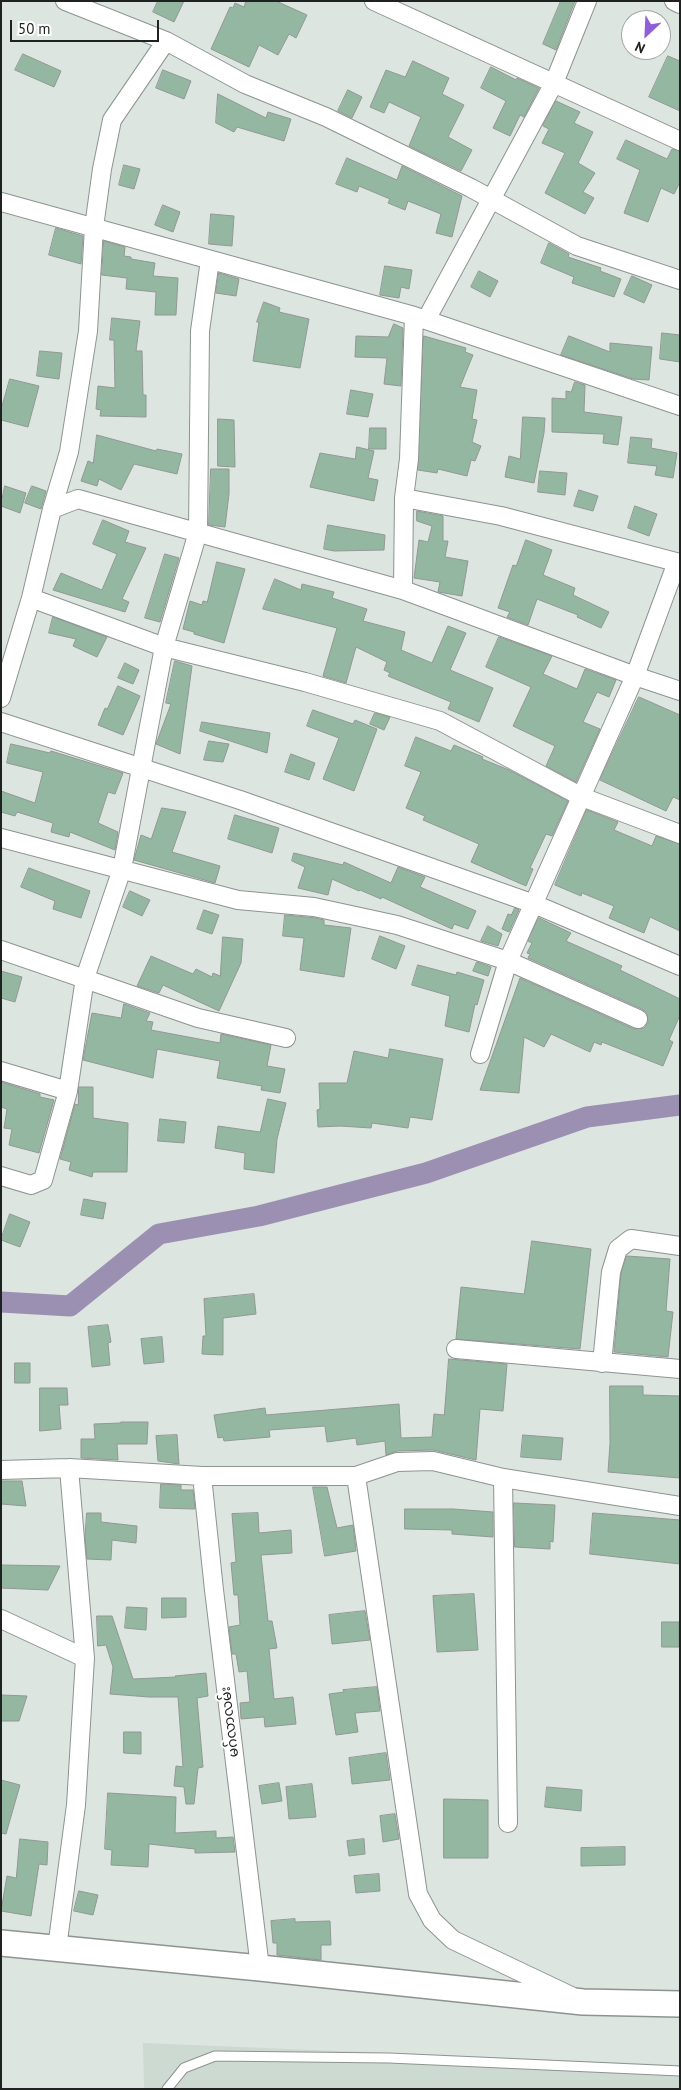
<!DOCTYPE html>
<meta charset="utf-8">
<style>
body{margin:0}
#map{position:relative;width:681px;height:2090px;overflow:hidden;background:#dde5e0;font-family:"PT Sans",sans-serif}
canvas{display:block}
.frame{position:absolute;inset:0;border:2px solid #1f2220;pointer-events:none}
.north{position:absolute;left:621px;top:10px;width:50px;height:50px;box-sizing:border-box;background:#fff;border:1px solid #a5a7a6;border-radius:50%;rotate:205deg;font-size:14px;font-weight:700;line-height:20px;text-align:center;color:#1f2220}
.north::after{content:'';display:block;margin:auto;width:18px;height:22px;background:#905ed8;clip-path:polygon(50% 0,100% 100%,50% 72%,0 100%)}
.scale{position:absolute;left:10px;top:20px;width:149px;height:22px;box-sizing:border-box;border:2px solid #1f2220;border-top:0;padding-left:6px;font-size:15px;line-height:18px;white-space:nowrap;color:#1f2220;-webkit-text-stroke:4px #fff;paint-order:stroke}
</style>
<div id="map">
<canvas width="681" height="2090"></canvas>
<div class="frame"></div>
<div class="north">N</div>
<div class="scale">50 m</div>
</div>
<script>
const g = document.querySelector('canvas').getContext('2d');
g.lineJoin = 'round';
function fill(path, color) { g.fillStyle = color; g.fill(path, 'evenodd'); }
function stroke(path, color, width, dash) { g.strokeStyle = color; g.lineWidth = width; g.lineCap = dash ? 'butt' : 'round'; g.setLineDash(dash || []); g.stroke(path); }
function drawText(font, color, halo, rows, align = 'center') {
  g.font = font + ' "PT Sans","Noto Sans Myanmar",sans-serif'; g.lineWidth = 4; g.setLineDash([]); g.textBaseline = 'middle'; g.strokeStyle = halo; g.fillStyle = color; for (const [text, x, y, turn = 0] of rows) {
    g.save(); g.translate(x, y); g.rotate((+turn || 0) * Math.PI / 180); g.textAlign = isNaN(turn) ? turn : align; if (halo) g.strokeText(text, 0, 0); g.fillText(text, 0, 0); g.restore();
  }
}
const built = new Path2D(`
 M143 2043 680 2065V2089H144Z`);
const canal = new Path2D(`
 M1 1302 70 1306 159 1234 259 1216 426 1173 587 1117 680 1105`);
const building = new Path2D(`
 M158 1H184L174 22 153 12Z
 M246 1H276L307 15 296 38 289 34 278 55 259 45 249 67 211 49 230 7 233 8 235 3 244 7Z
 M561 1H575L556 50 543 44Z
 M23 54 61 71 54 87 15 70Z
 M668 56 680 61V111L649 97Z
 M413 61 449 78 442 94 464 105 448 137 472 150 461 171 409 146 421 117 389 102 384 113 370 107 386 70 405 77Z
 M491 67 516 80 517 78 539 88 524 117 520 115 510 136 493 128 506 101 481 88Z
 M163 70 191 81 184 99 156 88Z
 M348 90 362 97 352 118 338 111Z
 M218 94 266 118 268 112 291 119 284 141 237 127 234 132 216 123Z
 M556 101 580 112 574 123 593 132 578 163 595 173 583 192 594 198 585 214 545 193 565 153 542 143 549 129 543 126Z
 M626 140 667 159 672 149 680 151V182L674 194 661 188 648 222 624 213 640 170 617 159Z
 M347 158 397 180 402 166 462 196 452 237 436 233 441 214 408 201 405 210 388 203 390 199 359 186 357 192 336 184Z
 M124 165 140 169 134 189 119 185Z
 M163 205 180 212 173 232 155 225Z
 M211 214 234 216 232 246 209 244Z
 M56 228 83 236 81 264 49 255Z
 M104 241 125 247 124 256 131 257V259L155 263 153 276 178 278 176 315H155L156 292 126 289 127 278 102 275Z
 M549 243 569 254 568 257 601 268 600 271 621 279 614 297 572 283 574 277 541 263Z
 M385 266 412 270 409 289 401 287 399 298 380 295Z
 M479 271 498 281 490 297 471 287Z
 M219 273 239 279 236 296 216 293Z
 M632 276 652 285 644 303 624 294Z
 M264 302 280 308 279 312 309 319 300 368 253 361 259 322H257Z
 M112 318 140 321 136 351H142L143 395H146V417L100 416 101 410 96 409 98 386 115 388 114 340H110Z
 M394 324 403 328 401 386 384 384 387 358 355 357 356 336 388 337Z
 M662 333 680 335V362L660 359Z
 M424 336 466 348 465 352 473 355 460 387 477 390 472 419 477 420 472 442 481 446 475 461 471 460 467 476 438 469 437 473 418 470Z
 M569 336 610 352V343L652 347 649 380 633 379 561 355Z
 M40 351 62 353 59 379 37 376Z
 M10 379 39 386 28 427 1 420V410Z
 M575 382 585 385 584 412 622 417 618 445 603 443 604 434 552 432V398L566 399V391L571 392Z
 M351 390 373 394 368 417 347 414Z
 M523 417 545 418 544 433 534 483 505 477 509 456 520 459Z
 M218 419 234 420 235 467 218 466Z
 M370 428H386V449H369Z
 M97 435 156 451 157 449 182 454 177 474 134 464 121 490 99 479 97 486 81 481 88 461 93 463Z
 M631 437 652 439 651 448 677 453 673 478 655 475 657 466 628 463Z
 M357 447 374 451 368 478 378 480 374 501 310 487 320 453 355 459Z
 M211 469H229V494L225 527 209 525Z
 M540 471 567 473 565 495 538 492Z
 M5 486 26 493 20 513 1 506Z
 M32 486 46 491 41 509 25 503Z
 M579 490 598 496 593 511 574 506Z
 M635 506 657 514 649 536 628 528Z
 M417 511 443 516V541H448L445 557 468 561 462 596 438 592 440 582 414 578 419 540 428 542 432 526 417 521Z
 M103 520 129 531 125 542 146 548 122 599 129 602 125 612 53 590 61 573 102 590 117 554 93 544Z
 M328 525 385 535 384 550 334 551 324 549Z
 M526 540 552 550 543 575 575 588 573 595 609 612 601 628 577 617 578 615 537 599 528 625 507 617 510 612 498 608 513 565 516 566Z
 M165 554 179 558 160 622 145 618Z
 M217 562 245 569 224 643 194 634V632L183 629 190 601 202 605 203 601 207 602Z
 M275 579 301 590 302 584 334 592 332 598 367 609 363 621 405 632 401 650 432 663 448 626 466 633 450 670 493 688 479 722 448 709 451 702 388 676 390 673 384 670 387 662 356 647 346 683 323 676 337 628 263 609Z
 M53 617 107 637 97 657 73 646 76 639 49 633Z
 M499 637 552 656 543 674 577 689 585 669 616 680 609 697 597 692 583 722 600 729 576 782 546 766 555 746 513 726 531 687 486 667Z
 M175 661 192 666 180 754 156 744 171 704 166 703Z
 M125 663 139 670 133 684 118 678Z
 M118 686 140 696 123 735 98 725 105 708 107 709Z
 M639 697 680 715V800L673 797 666 811 600 780Z
 M313 710 353 724 355 720 377 729 354 791 323 779 339 738 307 726Z
 M375 713 390 717 384 730 370 724Z
 M202 722 270 733 267 753 200 731Z
 M416 737 451 751 454 745 483 757 482 759 509 770 568 801 552 836 546 834 530 868 533 869 526 886 471 862 479 844 423 820 425 816 406 808 421 772 405 766Z
 M209 741 229 744 223 762 204 760Z
 M11 744 50 753 51 751 123 773 115 794 108 792 98 823 118 832 115 850 70 832 69 837 51 832 53 823 17 812 15 816 1 812V791L35 803 43 772 7 763Z
 M291 754 315 763 309 780 285 772Z
 M162 808 186 812 172 852 220 866 215 883 134 860 141 835 151 839Z
 M587 810 618 822 614 830 652 846 656 836 680 844V931L650 917 644 933 609 918 614 906 582 893 581 896 555 885Z
 M235 815 279 828 272 853 228 839Z
 M294 853 343 865 344 862 391 883 398 867 425 877 420 887 476 911 468 929 454 924 452 929 382 897 381 899 360 890 359 891 332 879 328 895 298 888 305 867 292 861Z
 M29 868 90 891 81 918 53 909 55 901 21 887Z
 M130 891 150 900 142 916 123 907Z
 M515 908 519 910 509 932 502 929 508 914 511 915Z
 M204 910 219 915 212 934 197 929Z
 M285 915 316 918 324 920V925L351 928 344 977 300 970 304 938 283 936Z
 M539 918 571 933 566 941 622 966 620 970 680 999V1015L669 1040 673 1042 663 1066 602 1042 601 1045 594 1042 590 1052 551 1034 544 1047 524 1037 519 1093 480 1090 520 978 634 1029 644 1028 648 1023 647 1013 642 1009 528 958 530 954 527 953 532 943 528 941Z
 M488 926 502 934 498 946 481 941Z
 M380 936 405 946 396 969 372 959Z
 M223 937 243 939 241 963 219 1011 163 985 159 993 137 986 151 956 193 974 196 969 212 977 213 973 220 976Z
 M477 962 491 967 488 976 473 971Z
 M418 965 456 975 457 972 484 980 477 1005 475 1004 469 1032 445 1026 450 996 412 985Z
 M1 971 22 977 15 1002 1 998Z
 M124 1004 150 1013 146 1021 153 1022 151 1030 220 1043 221 1034 271 1045 267 1066 285 1069 280 1093 261 1090 262 1086 217 1078 220 1061 157 1049 153 1078 83 1060 92 1013 121 1018Z
 M390 1049 443 1059 432 1120 410 1117 408 1128 372 1123 371 1128 340 1126 318 1127 317 1110 320 1109 319 1083H347L354 1051 388 1058Z
 M1 1082 40 1094V1097L54 1100 39 1153 9 1145 12 1129 4 1128 7 1109 1 1107Z
 M79 1087H93V1118L128 1123 127 1172H93L92 1177 69 1170 71 1162 60 1159 75 1104 78 1105Z
 M268 1099 286 1103 277 1139 274 1173 244 1169 245 1153 215 1148 218 1126 260 1132Z
 M160 1119 186 1122 184 1143 158 1141Z
 M84 1199 106 1203 103 1219 81 1215Z
 M10 1214 30 1222 20 1247 1 1240Z
 M532 1241 591 1249 580 1349 456 1339 461 1287 524 1294Z
 M627 1256 670 1259 666 1311 673 1312 668 1357 614 1352 621 1274Z
 M254 1294 256 1314 223 1318V1355L202 1354 203 1336H206L204 1299Z
 M108 1325 111 1342 108 1343 110 1365 92 1367 88 1327Z
 M162 1337 164 1362 144 1364 141 1339Z
 M449 1359 507 1364 503 1411 480 1409 476 1460 433 1450 397 1451 386 1455 385 1441 357 1445 356 1438 327 1442 325 1426 269 1430 270 1437 224 1441 223 1437 218 1438 214 1415 265 1408 266 1415 399 1404 401 1438 432 1437 434 1414 444 1415Z
 M15 1363H30V1383H15Z
 M610 1386H643V1395L680 1396V1478L608 1472 610 1444Z
 M40 1388H67L68 1405H59L61 1429 40 1431Z
 M121 1422H148L147 1444H117L118 1460 81 1458V1439H95L94 1424 121 1423Z
 M177 1435 179 1464 158 1461 156 1436Z
 M523 1435 563 1438 561 1460 521 1457Z
 M1 1481H22L26 1506 1 1504Z
 M161 1484 181 1485V1490H193L195 1509 160 1508Z
 M313 1487H327L337 1528 353 1525 356 1551 325 1556Z
 M514 1503 555 1505 553 1542 550 1541V1549L515 1547Z
 M405 1509H453L493 1512V1537L452 1534V1530L405 1529Z
 M87 1513H101V1522L137 1526 136 1543 112 1540 111 1560 87 1559 85 1537Z
 M258 1513 259 1533 291 1530 292 1553 261 1555 268 1621H272L277 1648 269 1649 274 1699 293 1697 296 1724 265 1727 264 1717 241 1719 240 1703 250 1702 247 1671 239 1672 236 1654H232L229 1627 240 1625 238 1595H234L231 1563 236 1562 232 1514Z
 M593 1513 680 1520V1564L590 1554Z
 M1 1565 60 1566 48 1590 1 1588Z
 M474 1594 478 1650 437 1652 433 1596Z
 M162 1598H186V1617L162 1618Z
 M127 1607 147 1608 146 1630 125 1628Z
 M365 1611 370 1640 332 1644 329 1615Z
 M97 1616H112L133 1679 176 1677 175 1676 206 1673 208 1696 197 1698 203 1767 198 1768 194 1804H186L184 1787 174 1786 176 1766 183 1767 178 1697H149L110 1694 113 1667 106 1645 98 1646Z
 M662 1622H679V1647H662Z
 M377 1687 380 1711 355 1713 358 1732 336 1735 329 1694 344 1692 343 1690Z
 M1 1695 27 1696 19 1721H1Z
 M124 1732H141V1754L124 1753Z
 M386 1753 390 1780 352 1784 349 1758Z
 M1 1780 20 1785 6 1834 1 1833Z
 M279 1783 282 1801 262 1804 259 1786Z
 M312 1784 316 1817 289 1819 286 1787Z
 M547 1787 582 1790 581 1811 545 1807Z
 M108 1793 176 1797 175 1833 216 1831V1838L233 1837 235 1852 195 1853V1849L149 1844 148 1867 111 1865 112 1850 105 1849Z
 M444 1799 488 1800V1858H444Z
 M395 1814 399 1839 383 1842 380 1816Z
 M20 1839 48 1842 47 1865 39 1864 31 1916 1 1911 7 1876 16 1878Z
 M364 1839 365 1854 349 1856 347 1841Z
 M625 1847V1865L581 1866V1848Z
 M379 1874 380 1891 356 1893 354 1876Z
 M79 1891 98 1895 93 1915 74 1911Z
 M295 1919V1922L330 1921 331 1945H321V1960L277 1955V1943H273L271 1921Z`);
const lane = new Path2D(`
 M167 2089 184 2068 215 2056 389 2058 680 2071`);
const street = new Path2D(`
 M65 1 166 41 245 84 326 117 471 188 577 246 680 280
 M374 1 680 141
 M674 1 680 4
 M1 202 414 316 680 406
 M426 320 554 83 587 1
 M404 498 501 516 680 563
 M52 509 69 452 88 331 94 227 102 169 112 120 166 41
 M403 590 404 498 409 459 414 316
 M31 598 164 647 305 682 440 721 582 797 680 834
 M1 698 31 598 52 509 78 499 403 590 635 676 680 691
 M1 722 240 800 534 904 680 966
 M1 838 238 900 314 907 397 925 508 961 638 1019
 M1 950 198 1018 286 1038
 M480 1054 508 961 635 676 677 562
 M1 1071 68 1091
 M1 1176 31 1185 43 1180 68 1091 85 978 122 869 164 647 198 532 200 331 210 260
 M456 1349 680 1369
 M602 1363 611 1272 618 1249 631 1239 680 1246
 M1 1470 69 1468 202 1476H356
 M202 1476 214 1590 260 1968
 M503 1478 508 1823
 M1 1619 85 1658
 M57 1948 76 1805 85 1658 69 1468
 M571 1996 453 1940 432 1920 418 1894 356 1476 397 1462 433 1461 503 1478 680 1506`);
const secondary = new Path2D(`
 M1 1943 260 1968 583 2002 680 2004`);
const streetNames = [
 ["မဂ်လာလမ်း",230,1722,-97]
];
fill(built, '#ccdad1');
stroke(canal, '#9b90b1', 21);
fill(building, '#94b7a2');
stroke(building, '#919893', 1);
stroke(lane, '#8d948f', 11);
stroke(street, '#8d948f', 20);
stroke(secondary, '#8d948f', 28);
stroke(lane, '#fff', 9);
stroke(street, '#fff', 18);
stroke(secondary, '#fff', 25);
drawText('14px', '#1f2220', '#fff', streetNames);
</script>
